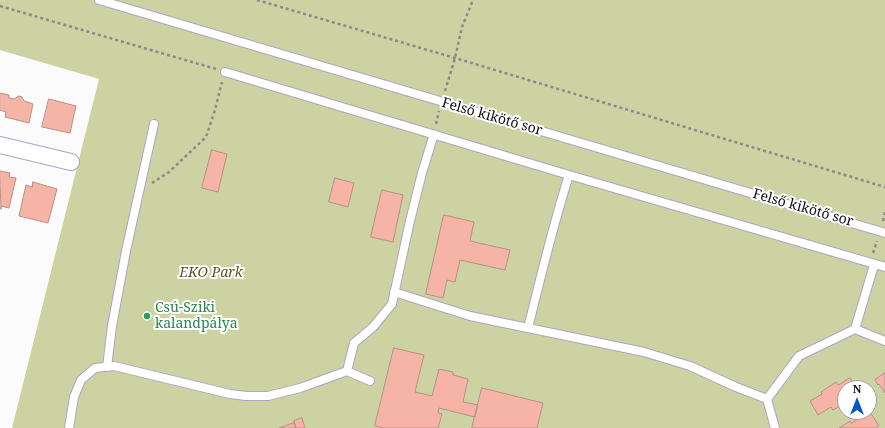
<!DOCTYPE html>
<meta charset="utf-8">
<style>
body{margin:0}
#map{position:relative;width:885px;height:428px;overflow:hidden;background:#fbfbfb;font-family:"Noto Serif",serif}
canvas{display:block}
.north{position:absolute;left:837px;top:380px;width:40px;height:40px;box-sizing:border-box;background:#fff;border:1px solid #9f9da2;border-radius:50%;rotate:0deg;font-size:11px;font-weight:700;line-height:16px;text-align:center;color:#0f0b16}
.north::after{content:'';display:block;margin:auto;width:14px;height:18px;background:#0057c0;clip-path:polygon(50% 0,100% 100%,50% 72%,0 100%)}
</style>
<div id="map">
<canvas width="885" height="428"></canvas>
<div class="north">N</div>
</div>
<script>
const g = document.querySelector('canvas').getContext('2d');
g.lineJoin = 'round';
function fill(path, color) { g.fillStyle = color; g.fill(path, 'evenodd'); }
function stroke(path, color, width, dash) { g.strokeStyle = color; g.lineWidth = width; g.lineCap = dash ? 'butt' : 'round'; g.setLineDash(dash || []); g.stroke(path); }
function drawText(font, color, halo, rows, align = 'center') {
  g.font = font + ' "Noto Serif",serif'; g.lineWidth = 4; g.setLineDash([]); g.textBaseline = 'middle'; g.strokeStyle = halo; g.fillStyle = color; for (const [text, x, y, turn = 0] of rows) {
    g.save(); g.translate(x, y); g.rotate((+turn || 0) * Math.PI / 180); g.textAlign = isNaN(turn) ? turn : align; if (halo) g.strokeText(text, 0, 0); g.fillText(text, 0, 0); g.restore();
  }
}
const green = new Path2D(`
 M0 0H885V428H12L99 79 0 50ZM845 388H869V412H845Z`);
const building = new Path2D(`
 M0 93 9 95V98L14 99 19 96 22 97 24 101 33 104 29 123 5 117 6 112 0 110Z
 M49 99 76 106 70 133 42 127Z
 M212 150 227 154 218 192 202 188Z
 M0 171 10 173 9 177 16 178 9 208 1 206V209Z
 M335 178 354 183 348 207 329 202Z
 M33 182 57 189 48 223 19 216 26 185 32 187Z
 M382 190 403 195 393 242 371 237Z
 M444 215 474 222 470 241 510 250 505 270 460 260 455 282 447 280 443 298 426 294Z
 M394 348 424 355 415 392 432 396 439 369 453 372V375L468 379 463 402 478 405 475 417 439 408 438 413 442 414 438 428H383L375 426Z
 M885 373V393L879 384 878 385 875 380Z
 M850 378 857 388H845V403L833 410 831 407 818 415 810 401 822 394 821 392 836 382 838 385Z
 M482 388 543 403 537 428H472Z
 M870 412 879 426 876 428H839L850 421 851 423Z
 M302 418 305 428H296L294 421Z
 M294 423 296 428H279Z`);
const path = new Path2D(`
 M257 0 455 58 885 187
 M0 6 216 69
 M445 91 455 58 462 27 473 0
 M436 124 439 111
 M152 183 169 172 206 137 214 113 222 82
 M883 221 885 212
 M873 253 877 241`);
const lane = new Path2D(`
 M99 0 885 233
 M225 72 569 175 885 267
 M394 292 470 316 644 352 690 366 736 387 767 399
 M528 328C541 276 553 225 569 175
 M855 329 885 341
 M107 367 112 326 126 251 154 124
 M347 371 354 343 373 327 392 304 410 221 422 173 434 134
 M69 428 74 397 81 380 95 368 114 366 230 394 246 396H268L300 388 347 371 370 381
 M775 428 767 399 799 356 855 329 874 265`);
const street = new Path2D(`
 M0 145 71 162`);
const markers = [
 [147,316,4,"#2e9e5b"]
];
const streetNames = [
 ["Felső kikötő sor",492,117,16],
 ["Felső kikötő sor",803,208,16]
];
const parkNames = [
 ["EKO Park",211,273]
];
const leisureNames = [
 ["Csú-Sziki",155,308],
 ["kalandpálya",155,324]
];
fill(green, '#cdd2a3');
fill(building, '#f6b4a6');
stroke(building, '#b69088', 1);
stroke(lane, '#aea4c4', 10);
stroke(street, '#aea4c4', 18);
stroke(path, '#8b898e', 2.5, [3, 3]);
stroke(lane, '#fff', 8);
stroke(street, '#fff', 16);
for (const [x, y, r, color] of markers) { const dot = new Path2D(); dot.arc(x, y, r, 0, 2 * Math.PI); g.fillStyle = color; g.fill(dot); stroke(dot, '#fff', 1.5); }
drawText('14px', '#0f0b16', '#fff', streetNames);
drawText('italic 14px', '#555922', '#fff', parkNames);
drawText('14px', '#27864d', '#fff', leisureNames, 'left');
</script>
